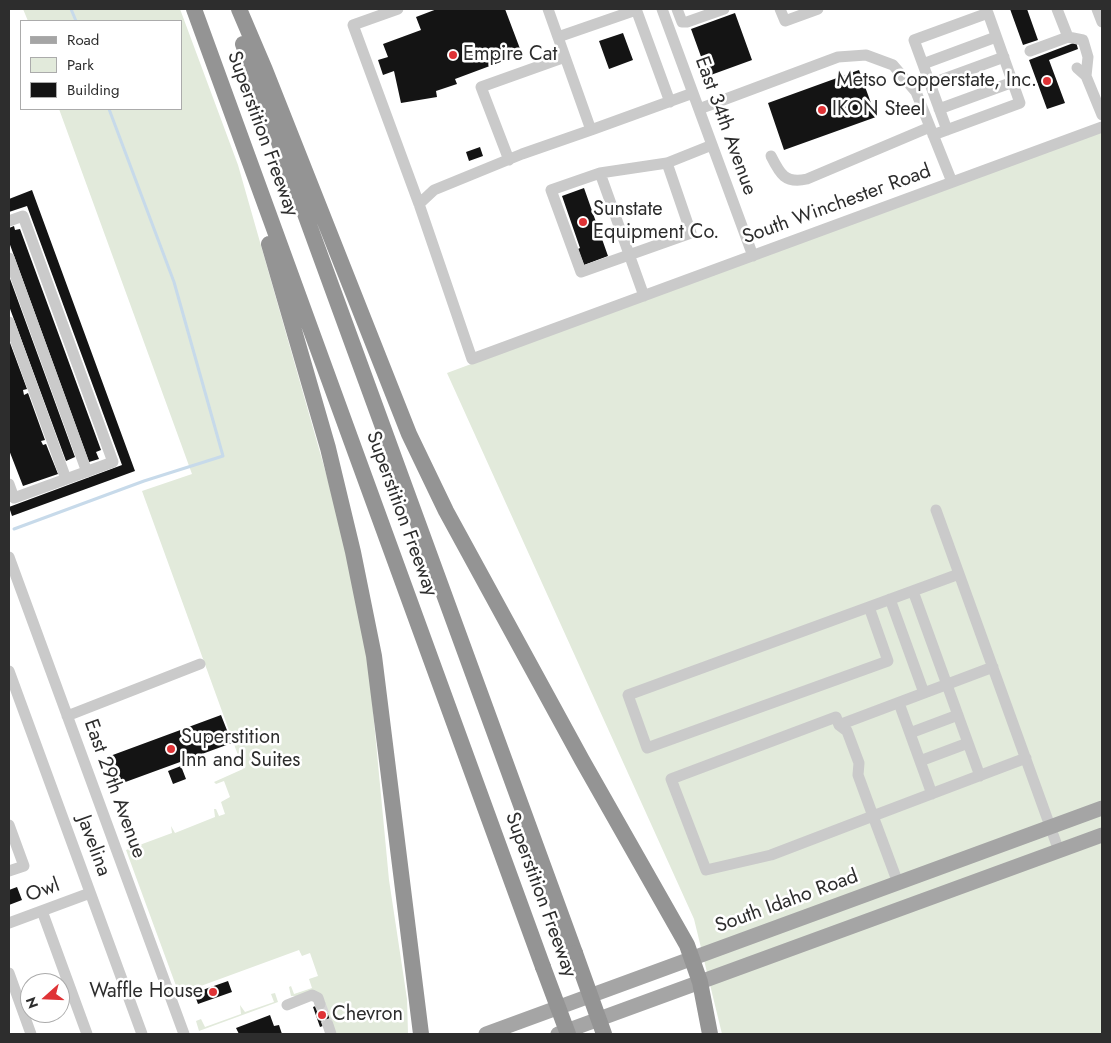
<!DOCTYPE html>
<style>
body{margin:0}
#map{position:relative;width:1111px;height:1043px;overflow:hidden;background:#fff;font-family:Jost,sans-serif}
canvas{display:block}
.frame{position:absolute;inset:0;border:10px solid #2d2d2d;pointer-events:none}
.legend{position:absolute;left:20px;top:20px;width:162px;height:90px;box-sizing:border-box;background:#fff;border:1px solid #ababab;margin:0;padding:6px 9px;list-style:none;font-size:15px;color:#2d2d2d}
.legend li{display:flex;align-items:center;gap:10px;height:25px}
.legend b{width:25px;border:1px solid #ababab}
.north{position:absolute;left:20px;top:973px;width:50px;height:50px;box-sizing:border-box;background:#fff;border:1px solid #ababab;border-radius:50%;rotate:250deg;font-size:14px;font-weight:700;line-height:20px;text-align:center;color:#2d2d2d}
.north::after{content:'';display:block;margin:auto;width:18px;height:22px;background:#df3336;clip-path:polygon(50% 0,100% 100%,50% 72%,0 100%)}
</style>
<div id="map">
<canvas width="1111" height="1043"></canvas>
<div class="frame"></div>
<ul class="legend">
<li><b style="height:6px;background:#a5a5a5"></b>Road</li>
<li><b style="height:14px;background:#e2eadb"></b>Park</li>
<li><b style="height:14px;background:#141414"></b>Building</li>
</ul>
<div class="north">N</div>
</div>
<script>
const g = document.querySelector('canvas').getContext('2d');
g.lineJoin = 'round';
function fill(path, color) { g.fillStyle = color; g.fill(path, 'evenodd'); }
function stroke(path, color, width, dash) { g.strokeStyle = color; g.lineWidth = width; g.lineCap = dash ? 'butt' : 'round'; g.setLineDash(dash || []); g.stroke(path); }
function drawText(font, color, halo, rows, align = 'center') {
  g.font = font + ' Jost,sans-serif'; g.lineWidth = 5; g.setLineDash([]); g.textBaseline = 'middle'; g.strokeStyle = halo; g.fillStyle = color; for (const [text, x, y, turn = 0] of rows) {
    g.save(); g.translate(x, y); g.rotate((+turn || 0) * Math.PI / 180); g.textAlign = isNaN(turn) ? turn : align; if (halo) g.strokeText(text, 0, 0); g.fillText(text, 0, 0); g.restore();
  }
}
const green = new Path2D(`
 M23 9H180L238 165 337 512 368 658 389 880 407 999 408 1034H334L319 996H291L289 987 291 986 294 994 312 988 309 979 318 976 310 953 302 956 299 950 179 994 126 850 172 833 171 826 175 833 215 817 214 809H216L219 816 225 814 221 802 230 797 224 781 216 784 214 782 243 769 142 491 192 474 59 109H181V21H28Z
 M1102 129V1034H722L694 919 447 373Z
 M275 993 278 1002 199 1031 196 1021 201 1019 205 1027 241 1014 240 1005 245 1012 274 1002 271 994Z`);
const stream = new Path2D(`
 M71 9 76 21
 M14 529 144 481 223 456 174 282 109 109`);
const building = new Path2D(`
 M437 9H505L522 54 455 79 457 84 436 91 437 97 401 103 394 71 383 75 378 60 388 57 383 44 421 30 416 17Z
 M1010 9H1027L1038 40 1023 45Z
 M735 13 752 60 708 76 691 29Z
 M623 33 633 60 609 69 599 41Z
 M1076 42 1078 49 1049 60 1065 103 1047 109 1029 60Z
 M859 70 876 117 784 150 768 103Z
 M480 147 483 156 469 161 466 152Z
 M584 188 608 256 584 265 578 249 580 248 562 196Z
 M32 190 135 471 12 516 9 507 122 465 27 206 9 212V199Z
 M14 226 15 230 20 229 101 450 96 452 99 459 89 462 9 242V228Z
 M9 276 75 457 66 461 9 306Z
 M9 340 27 389 23 390 24 395 28 393 45 440 41 441 43 445 46 444 58 474 23 486 9 450Z
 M221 715 232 743 120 784 110 756Z
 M181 766 186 779 173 784 168 771Z
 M17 887 22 900 9 905V890Z
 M228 981 232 992 198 1004 194 993Z
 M324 1003 331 1023 320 1027 313 1007Z
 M270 1015 274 1026 279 1025 282 1034H239L236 1028Z`);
const minorTunnel = new Path2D(`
 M320 1004 328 1025`);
const minor = new Path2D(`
 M398 9 353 25 419 204 472 359 1102 127
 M548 9 591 130 693 93
 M636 9 670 102
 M662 9 753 256
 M677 9 682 22H687L724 9
 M780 9 785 21 818 9
 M1057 9 1068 37 1083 40 1088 57 1086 76
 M1097 9 1102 22
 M558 37 636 10
 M1030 51 1068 37
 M923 64 996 37
 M1077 68 1086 76 1102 115
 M930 84 1004 57
 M699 109 838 57 866 55 893 65 916 92 952 182
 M939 109 1013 82
 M933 135 1020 103 988 13 914 40 947 130
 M771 156C780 174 785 184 807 179L930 127
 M509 160 481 87 565 57
 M600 173 551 190 581 272 691 233 667 163
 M419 204 434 190 522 154 591 130
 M9 221 23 216 113 462 14 498 9 484
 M9 258 87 472
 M644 296 600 173 667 163 712 145
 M9 322 66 479
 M936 510 1059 851
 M9 557 184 1034
 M913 591 980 776
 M890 599 924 693
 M869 607 888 661 647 748 628 695Z
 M869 607 959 574
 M9 671 142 1034
 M899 703 932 794
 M67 716 200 664
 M839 725 847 731 859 763 858 775 873 816 771 855 706 870 671 779 836 717 839 725 993 667
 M910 733 958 715
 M920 761 968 743
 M9 825 24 866 9 871
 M898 883 873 816 1026 758
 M42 911 87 1034
 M9 923 90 893
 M9 973 31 1034
 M287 1005 312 995 318 998 320 1004
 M328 1025 331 1034`);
const major = new Path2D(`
 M486 1034 1102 808
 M558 1034 1102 835`);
const highway = new Path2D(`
 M194 9 543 967
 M239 9 265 70 409 434 446 511 582 760 687 945 700 982 710 1034
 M243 44 575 953
 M269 244 328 448 353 552 374 656 421 1034`);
const highwayBridge = new Path2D(`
 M575 953 604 1034
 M543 967 568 1034`);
const markers = [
 [453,55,5,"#df3336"],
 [1047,81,5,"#df3336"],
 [822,110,5,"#df3336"],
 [583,222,5,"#df3336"],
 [171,749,5,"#df3336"],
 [213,992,5,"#df3336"],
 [322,1015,5,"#df3336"]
];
const poiNames = [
 ["Empire Cat",463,55],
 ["Metso Copperstate, Inc.",1037,81,"right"],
 ["IKON Steel",832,110],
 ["Sunstate",593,210],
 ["Equipment Co.",593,233],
 ["Superstition",181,738],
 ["Inn and Suites",181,761],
 ["Waffle House",203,992,"right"],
 ["Chevron",332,1015]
];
const streetNames = [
 ["East 34th Avenue",725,126,70],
 ["Superstition Freeway",262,134,70],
 ["South Winchester Road",837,205,-20],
 ["Superstition Freeway",401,514,70],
 ["East 29th Avenue",114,789,70],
 ["Javelina",93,846,70],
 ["Owl",43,891,-20],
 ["Superstition Freeway",540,895,70],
 ["South Idaho Road",787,902,-20]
];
fill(green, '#e2eadb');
stroke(stream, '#c7daea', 3);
fill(building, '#141414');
stroke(minorTunnel, '#d5d5d5', 11, [11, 5.5]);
stroke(minor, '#cacaca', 11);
stroke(major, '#a5a5a5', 15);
stroke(highway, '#949494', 16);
stroke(highwayBridge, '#949494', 16);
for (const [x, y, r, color] of markers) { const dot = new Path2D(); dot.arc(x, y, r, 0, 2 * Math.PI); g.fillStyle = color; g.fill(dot); stroke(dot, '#fff', 2); }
drawText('20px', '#2d2d2d', '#fff', poiNames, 'left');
drawText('20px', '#2d2d2d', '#fff', streetNames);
</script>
